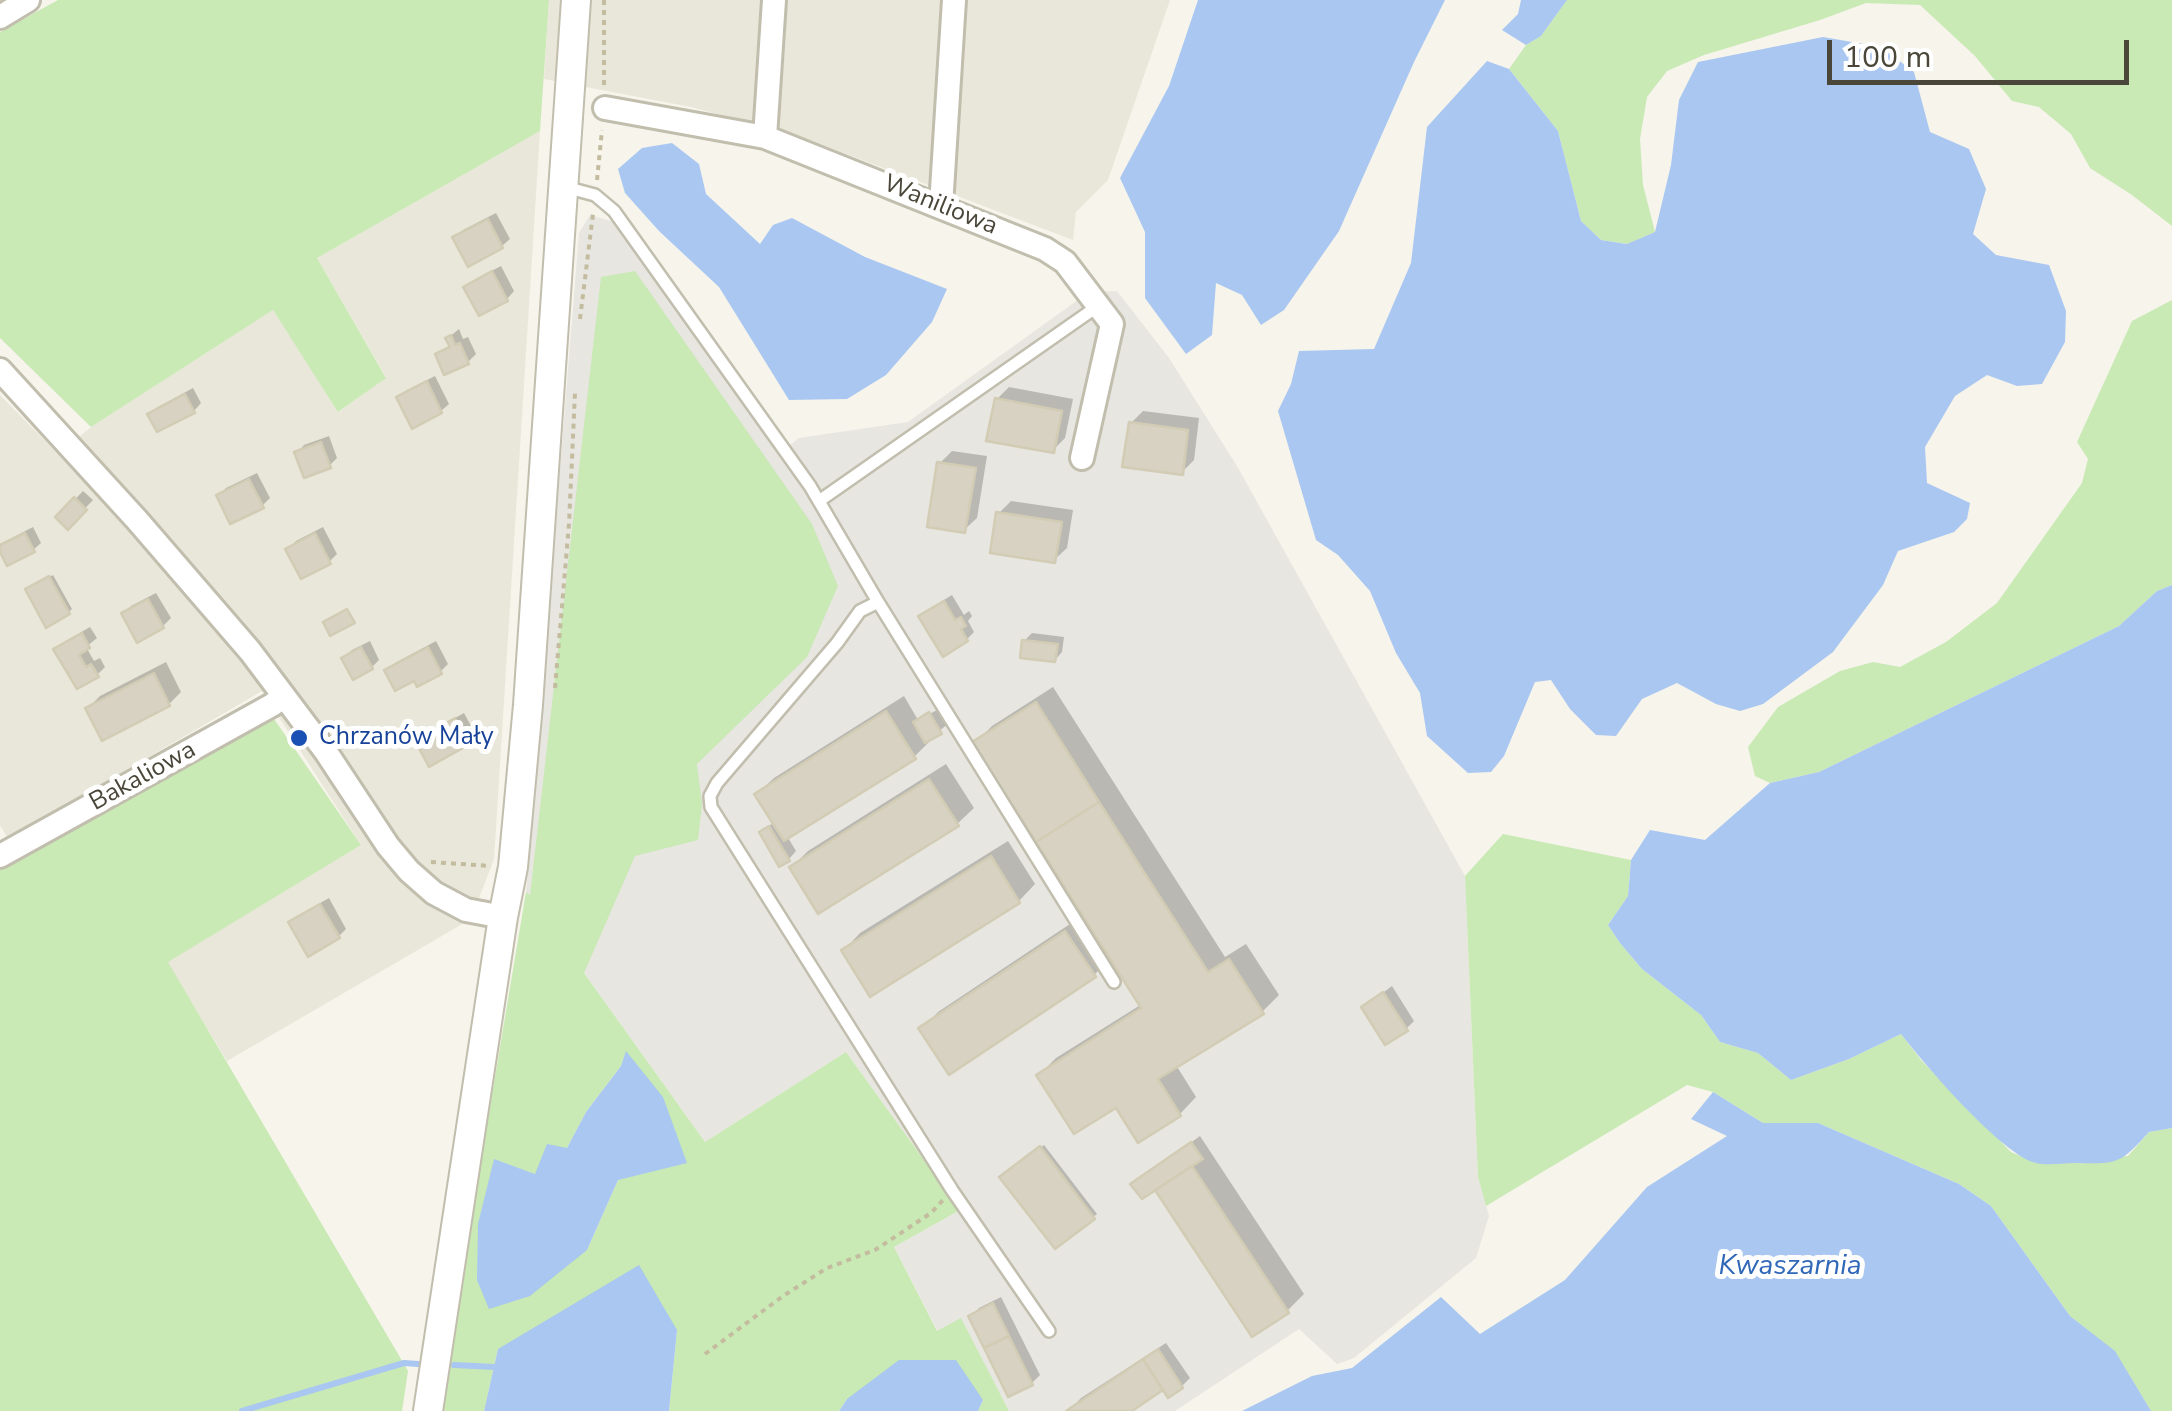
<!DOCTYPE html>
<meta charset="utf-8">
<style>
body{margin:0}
#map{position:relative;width:2172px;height:1411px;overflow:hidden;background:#f6f4eb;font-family:"Nunito Sans",sans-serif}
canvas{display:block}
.scale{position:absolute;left:1827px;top:40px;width:302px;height:45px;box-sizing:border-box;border:5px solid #4a4639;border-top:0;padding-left:12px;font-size:30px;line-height:35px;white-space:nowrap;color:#4a4639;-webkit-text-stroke:8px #fff;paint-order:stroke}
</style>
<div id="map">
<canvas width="2172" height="1411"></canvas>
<div class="scale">100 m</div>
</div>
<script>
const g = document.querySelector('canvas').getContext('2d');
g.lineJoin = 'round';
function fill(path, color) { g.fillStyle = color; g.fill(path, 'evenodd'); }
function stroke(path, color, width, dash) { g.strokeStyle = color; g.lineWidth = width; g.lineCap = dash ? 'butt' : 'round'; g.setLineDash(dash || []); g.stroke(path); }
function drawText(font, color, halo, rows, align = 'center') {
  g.font = font + ' "Nunito Sans",sans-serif'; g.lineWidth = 10; g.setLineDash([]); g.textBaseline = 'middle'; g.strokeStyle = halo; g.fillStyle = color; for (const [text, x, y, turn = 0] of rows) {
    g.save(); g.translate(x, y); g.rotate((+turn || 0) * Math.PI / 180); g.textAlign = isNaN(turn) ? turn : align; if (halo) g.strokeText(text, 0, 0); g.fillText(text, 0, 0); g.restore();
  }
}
const residential = new Path2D(`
 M549 0H1170L1108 180 1076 212 1073 240 799 136 691 107 544 79Z
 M540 131 494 859 471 919 227 1061 167 962 361 845 262 691 8 839 0 825V395L58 454 91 427 273 310 339 412 386 377 317 258Z`);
const industrial = new Path2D(`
 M590 215 628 226 781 452 799 438 908 422 1089 292 1117 291 1169 358 1237 466 1465 876 1478 1177 1489 1216 1476 1258 1354 1358 1337 1364 1299 1329 1175 1411H1009L961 1319 938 1332 894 1247 960 1210 846 1052 705 1142 526 892 579 233Z`);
const green = new Path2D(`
 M58 0H549L540 131 317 258 386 378 338 412 273 310 91 427 0 338V32Z
 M1567 0H2172V226L2132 195 2090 168 2071 134 2039 107 2012 101 1975 56 1920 5 1866 3 1820 20 1704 55 1667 71 1647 97 1640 139 1643 185 1655 232 1628 244 1601 240 1581 221 1558 131 1509 69 1526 45 1541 36Z
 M635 271 812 524 838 586 807 657 697 764 702 804 698 840 635 856 584 973 705 1142 846 1052 960 1210 894 1247 937 1331 961 1318 1009 1411H978L983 1400 847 1399 839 1411H669L677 1330 498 1349 484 1411H439L526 892 530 895 601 277ZM626 1052 618 1180 587 1250 495 1160 535 1174 567 1148 586 1112 621 1066Z
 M2172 300V585L2157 591 2119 626 1819 772 1770 783 1755 776 1748 747 1778 707 1840 671 1873 662 1900 667 1946 642 1997 603 2082 483 2088 459 2077 442 2132 321Z
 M272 716 361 845 168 962 408 1371 402 1411H0V867L90 820Z
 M1503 834 1631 860 1628 896 1608 925 1620 943 1642 969 1701 1015 1720 1042 1758 1053 1791 1080 1849 1059 1901 1034 1921 1060 2011 1152 2036 1163 2128 1156 2149 1132 2172 1128V1411H2151L2115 1352 2070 1316 1991 1206 1959 1184 1818 1123H1763L1713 1092 1687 1085 1486 1206 1478 1177 1465 876Z`);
const water = new Path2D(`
 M1198 0H1445L1414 62 1339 231 1284 310 1261 325 1242 295 1216 283 1212 335 1186 354 1145 298V232L1120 178 1169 86Z
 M1521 0H1567L1541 36 1526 45 1502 30 1518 14Z
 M1823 37 1881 47 1914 72 1930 132 1969 149 1986 189 1973 234 1996 255 2049 265 2066 311 2065 342 2042 384 2017 386 1987 375 1955 396 1925 447 1927 483 1970 503 1967 519 1954 532 1898 551 1883 585 1833 652 1763 704 1740 711 1716 704 1677 683 1642 699 1616 736 1596 735 1570 709 1551 680 1535 682 1504 756 1491 772 1468 773 1427 736 1420 693 1396 653 1370 591 1338 555 1316 540 1278 411 1291 384 1299 351 1374 349 1411 263 1427 127 1487 61 1509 69 1558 131 1581 221 1601 240 1627 244 1655 232 1671 165 1679 100 1698 62Z
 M672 143 699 164 706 194 760 244 773 225 792 218 865 257 947 289 932 322 886 375 847 399 789 400 719 287 659 231 625 193 618 169 642 148Z
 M2172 585V1128L2149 1132C2120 1164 2119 1164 2075 1163 2063 1163 2048 1166 2036 1163 2003 1156 1924 1064 1901 1034L1849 1059 1791 1080 1758 1053 1720 1042 1701 1015 1642 969 1620 943 1608 925 1628 896 1631 860 1650 830 1705 840 1770 783 1819 772 2119 626 2157 591Z
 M626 1051 663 1097 687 1163 618 1180 587 1250 530 1296 489 1309 477 1280 478 1224 494 1159 535 1174 547 1144 567 1148 586 1112 621 1066Z
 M1713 1092 1763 1123H1818L1959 1184 1991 1206 2070 1316 2115 1351 2151 1411H1242L1312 1376 1352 1368 1441 1297 1480 1334 1565 1280 1647 1187 1727 1136 1691 1119Z
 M639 1265 677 1330 669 1411H484L498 1349Z
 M899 1360H956L983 1400 978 1411H839L847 1399Z`);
const shadow = new Path2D(`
 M496 213 510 239 502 246 455 238 463 230Z
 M501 266 514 291 507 299 480 313 466 288 474 280Z
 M459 329 463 339 468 337 476 354 468 362 438 355 451 344 448 338Z
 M435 376 449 404 441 411 399 397 407 390Z
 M1009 387 1073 399 1065 438 1053 450 997 399Z
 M193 388 201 403 194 411 150 415 158 407Z
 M1143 411 1199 418 1194 460 1182 472 1131 423Z
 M329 436 337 458 329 466 297 453 304 445Z
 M952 451 987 456 977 518 964 530 940 463Z
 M257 473 270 498 262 506 219 495 226 488Z
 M83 491 93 500 68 526 58 517Z
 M1011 501 1073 510 1067 548 1054 560 999 513Z
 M33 527 41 543 33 550 0 547 8 540Z
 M323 527 337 554 329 562 288 549 296 541Z
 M53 575 72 609 69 612 31 587Z
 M156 593 171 618 163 626 124 614 131 606Z
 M952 595 964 615 969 611 972 616 968 621 974 632 967 639 921 617 929 609Z
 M90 627 97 638 86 647 94 661 100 658 105 667 97 675 56 649 64 642Z
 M1032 633 1064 637 1062 652 1055 660 1024 641Z
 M370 641 379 660 372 667 344 658 352 650Z
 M436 641 448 664 440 672 415 677 387 670 395 663Z
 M166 662 181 692 169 704 103 737 88 708 100 696Z
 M1053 687 1225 957 1246 944 1279 995 1262 1012 1176 1065 1196 1097 1180 1114 1117 1104 1039 1075 1056 1058 1142 1004 1112 958 1094 975 922 1029 938 1012 1085 914 975 743 992 726Z
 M904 696 918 720 939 709 948 724 930 738 931 740 914 757 787 836 796 851 789 859 762 832 774 822 757 794 774 778Z
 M464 713 476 735 468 742 418 741 426 734Z
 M946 764 974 808 957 824 792 867 808 851Z
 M1008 841 1035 884 1019 901 844 950 860 933Z
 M329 898 346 929 339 936 291 923 299 915Z
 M1392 986 1414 1021 1406 1029 1364 1007Z
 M1200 1136 1304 1294 1287 1311 1156 1187 1134 1184Z
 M1044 1145 1097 1214 1055 1246 1006 1174Z
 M1001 1297 1040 1375 1032 1383 1009 1394 971 1316 979 1308Z
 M1166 1343 1190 1378 1182 1386 1169 1395 1164 1387 1127 1411H1069L1081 1398Z`);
const stream = new Path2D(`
 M454 1365 494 1367
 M242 1411 404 1363 418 1364`);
const building = new Path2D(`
 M488 219 503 248 468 267 452 237Z
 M492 271 508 301 479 316 463 287Z
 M451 335 455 345 460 343 469 364 444 375 435 354 450 347 445 338Z
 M427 381 442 413 412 429 396 397Z
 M185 394 195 413 157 432 147 414Z
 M995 398 1062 411 1054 453 986 441Z
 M1129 422 1188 430 1183 475 1122 467Z
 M321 442 331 468 304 478 294 452Z
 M937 462 976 468 965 533 927 527Z
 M249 479 264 508 230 524 216 495Z
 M74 497 87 510 68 530 55 517Z
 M996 512 1062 522 1055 563 990 553Z
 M25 533 35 552 7 566 0 552V545Z
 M315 533 331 564 301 579 285 549Z
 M49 576 70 614 46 628 25 589Z
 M148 599 164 628 137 643 121 613Z
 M944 601 955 620 961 617 966 626 961 629 968 641 943 657 918 616Z
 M347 609 355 623 330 636 323 622Z
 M82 633 90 648 79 655 86 667 91 664 99 677 77 689 53 649Z
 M1022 640 1058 644 1055 662 1020 658Z
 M361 647 373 669 353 680 341 658Z
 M428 647 442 674 417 687 414 681 395 691 384 670Z
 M154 673 170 706 102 741 85 708Z
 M1036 702 1099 802 1036 842 972 742Z
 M886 711 916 759 784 841 754 794Z
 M929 712 942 734 925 743 913 722Z
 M455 718 470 744 429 767 415 741Z
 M929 779 959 826 818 914 789 867Z
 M1099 802 1208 972 1229 959 1264 1014 1158 1079 1181 1116 1138 1143 1116 1108 1074 1134 1036 1075 1141 1008 1036 842Z
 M769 826 790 861 779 867 759 832Z
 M991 856 1020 903 870 997 841 950Z
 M320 904 340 938 308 957 288 922Z
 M1065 931 1096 977 949 1075 918 1028Z
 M1383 992 1408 1031 1385 1045 1361 1007Z
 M1191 1142 1203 1159 1142 1199 1130 1184Z
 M1040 1146 1095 1219 1055 1249 999 1177Z
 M1192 1166 1289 1313 1252 1337 1155 1190Z
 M993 1303 1009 1336 984 1348 968 1316Z
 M1009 1336 1033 1385 1008 1397 984 1348Z
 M1158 1349 1183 1388 1168 1398 1143 1359Z
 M1143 1359 1163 1390 1132 1411H1066Z`);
const path = new Path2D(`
 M604 0V90
 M597 180 602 130
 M580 319 593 214
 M555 688 569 524 575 393
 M431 862 491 866
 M705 1354 783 1296 827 1268 875 1250 931 1213 943 1200`);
const service = new Path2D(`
 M565 187 595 195 614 211 810 486 878 602 1114 982
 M819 501 1098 306
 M878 602 860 611 837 643 717 783 710 796 711 807 952 1190 1049 1331`);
const minor = new Path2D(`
 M0 17 28 0
 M605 108 765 137 1045 249 1065 262 1112 324 1082 458
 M765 137 774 0
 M941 206 954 0
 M0 370 137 520 250 651 326 752 388 846 409 871 434 893 466 910 503 917
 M0 856 272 705 284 696`);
const tertiary = new Path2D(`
 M428 1411 503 917 513 867 528 705 576 0`);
const markers = [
 [299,738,10,"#1a4fb4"]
];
const streetNames = [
 ["Waniliowa",940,206,22],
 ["Bakaliowa",143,777,-29]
];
const transitNames = [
 ["Chrzanów Mały",319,738]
];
const waterNames = [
 ["Kwaszarnia",1790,1267]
];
fill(residential, '#e9e7d9');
fill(industrial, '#e8e6e0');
fill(green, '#c9e9b5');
fill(water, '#a9c7f1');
fill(shadow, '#0003');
stroke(stream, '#a9c7f1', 6);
fill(building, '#d7d2c1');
stroke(building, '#d2ccb4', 2.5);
stroke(service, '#c1beae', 16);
stroke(minor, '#c1beae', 28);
stroke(tertiary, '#c1beae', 32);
stroke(path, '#c3bc9f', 4, [5, 5]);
stroke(service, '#fff', 11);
stroke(minor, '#fff', 22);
stroke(tertiary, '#fff', 28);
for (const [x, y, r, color] of markers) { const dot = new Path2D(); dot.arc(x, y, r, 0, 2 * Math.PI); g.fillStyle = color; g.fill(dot); stroke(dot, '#fff', 4); }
drawText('25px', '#4a4639', '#fff', streetNames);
drawText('25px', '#164399', '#fff', transitNames, 'left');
drawText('italic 28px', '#3168b7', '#fff', waterNames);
</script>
